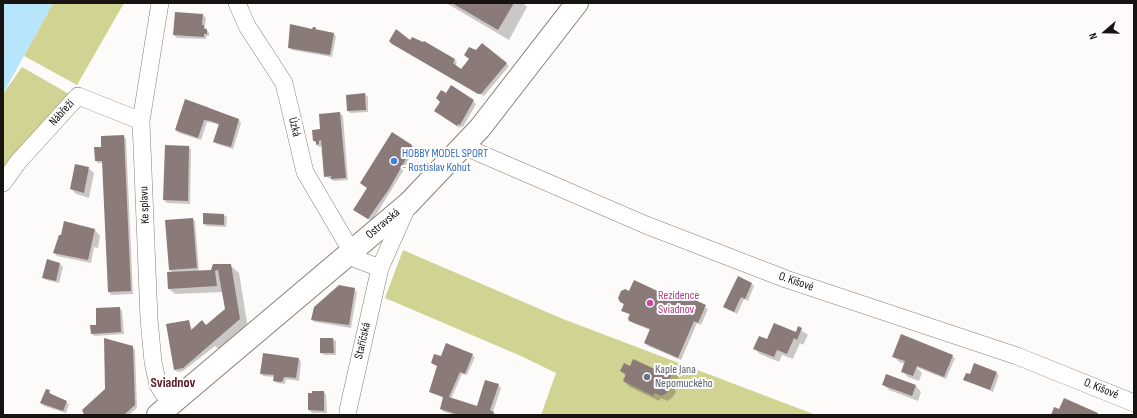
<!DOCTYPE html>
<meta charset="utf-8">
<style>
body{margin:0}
#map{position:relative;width:1137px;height:418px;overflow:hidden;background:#fdfbf9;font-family:"Sofia Sans Condensed",sans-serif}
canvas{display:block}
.frame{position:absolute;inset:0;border:4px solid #171310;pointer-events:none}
.north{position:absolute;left:1085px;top:12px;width:40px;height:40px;-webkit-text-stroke:3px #fff;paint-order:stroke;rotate:250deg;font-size:11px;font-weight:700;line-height:16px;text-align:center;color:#171310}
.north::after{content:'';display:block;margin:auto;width:14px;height:18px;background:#171310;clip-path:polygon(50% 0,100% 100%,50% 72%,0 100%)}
</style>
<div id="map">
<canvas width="1137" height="418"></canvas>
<div class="frame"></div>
<div class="north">N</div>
</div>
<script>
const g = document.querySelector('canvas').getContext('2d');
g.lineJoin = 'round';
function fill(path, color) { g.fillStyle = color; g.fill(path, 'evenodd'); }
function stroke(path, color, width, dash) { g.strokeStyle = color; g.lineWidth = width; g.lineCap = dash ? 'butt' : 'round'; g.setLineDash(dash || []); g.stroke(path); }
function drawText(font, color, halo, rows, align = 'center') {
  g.font = font + ' "Sofia Sans Condensed",sans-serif'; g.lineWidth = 4; g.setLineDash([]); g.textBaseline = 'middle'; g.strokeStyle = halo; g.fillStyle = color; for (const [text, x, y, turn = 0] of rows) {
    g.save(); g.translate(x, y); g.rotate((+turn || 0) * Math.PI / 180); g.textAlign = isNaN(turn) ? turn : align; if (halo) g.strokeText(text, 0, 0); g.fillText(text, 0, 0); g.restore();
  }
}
const green = new Path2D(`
 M53 3H124L77 85 24 56Z
 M22 67 69 94 3 175V94Z
 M403 250 563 319 816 415H541L556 373 521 356 385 298Z`);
const water = new Path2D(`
 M3 3H53L3 94Z`);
const shadow = new Path2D(`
 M446 3H523L527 7 509 40Z
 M203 15 206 18 205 27 209 33V36H206V39L177 38 174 35Z
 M315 28 317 30 333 33 336 36 332 57 292 50 289 47Z
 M411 41 423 44 424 42 455 60 457 62 455 66 461 71 506 63 509 66 484 96 393 44Z
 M365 94 368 97V112L350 113 348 111Z
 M446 95 473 101 476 104 463 127 461 126 460 128 435 111Z
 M186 100 208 107 211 110 239 120 241 123 233 149 217 144 214 142 219 125 214 123 207 122 201 140 179 133 176 130Z
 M340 113 343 116 348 180 334 181 325 176 322 146 319 147 314 141 321 130Z
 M124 136 126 139 133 294 111 295 109 292 103 163H98L96 161 102 148Z
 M412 145 414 148 403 171 374 218 371 221 357 212 367 188 361 183Z
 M166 146 189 147 191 150 190 204 167 203 164 200Z
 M88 168 94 173 89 198 76 194 71 188Z
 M204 214 224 215 227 217 226 227 206 226 204 224Z
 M193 219 195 221 199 271 212 270 230 265 239 273 248 328 221 351 215 346 183 371 178 372 175 370 189 321 192 330 202 321 207 326 226 310 223 292 175 294 169 289 172 273 170 270 166 221Z
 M95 230 100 236 98 248 94 247 91 263 57 256 54 253Z
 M47 261 60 264 63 267 59 283 46 280 43 277Z
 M752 284 754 286 748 301 744 299 737 314 724 307Z
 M354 289 357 292 351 328 315 322 312 320Z
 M682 296 708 309 701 325 697 323 681 360 648 346 645 343 650 330 633 323 630 320V315L622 310 624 305 620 301 679 302Z
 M120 308 122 311 124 334 94 336 92 333Z
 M798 328 808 335 803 345 800 343 793 359 782 355 779 362 760 354 755 349 796 333Z
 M333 339 336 341V355H324L321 353Z
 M132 347 135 350 137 408 129 415H86L106 389Z
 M472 355 475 357 467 375 462 374 451 399 478 407 498 385 501 388 493 412 496 415H455L444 412 441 409 444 398 430 392 438 367 432 363 442 358Z
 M894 356H952L955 358 946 379 916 367 922 373 919 381 908 377 902 371 905 364 899 362Z
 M299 359 301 362 299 381 286 379 285 384 277 383 274 381V377L263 376 261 373Z
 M630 367 662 374 673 371 679 377 674 386 676 392 672 398 667 401 661 398 659 401 630 387 624 381 626 376 621 371Z
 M996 373 999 375 993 392 965 379Z
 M887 375 916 386 921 392 918 401 889 390 883 384Z
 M49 391 51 395 69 404 66 413 44 406 41 403Z
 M324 392 326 395 327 413H312L309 410Z`);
const building = new Path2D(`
 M452 3H514L498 30Z
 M175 12 203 14 202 25H204V29H207V34H204V37L173 35Z
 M290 24 312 29 313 27H316L315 29 334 33 330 55 288 48Z
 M396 29 410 40 412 37 423 42 424 41 455 59 453 63 461 69 469 59 464 55 469 47 476 50 482 43 507 63 481 94H478L392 44 389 41Z
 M451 85 474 100 460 125 458 124 457 126 434 111 440 102 436 98 441 90 446 93Z
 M365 93 366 110 347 111 346 95Z
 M185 99 239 119 231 147 213 142 219 124 210 121 204 120 198 138 175 130Z
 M340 112 346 178 331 179V176L324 177 321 140 319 141V144L316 145V141H313L312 130 320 129 319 114Z
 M392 132 412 145 411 150 389 189 368 219 353 210 367 188 360 183Z
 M124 135 131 291 108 292 102 161H95L94 147H101V136Z
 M165 145 189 146 188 201 163 200Z
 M75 164 89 167 84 193 70 189Z
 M203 213 224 214V225L203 224Z
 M193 218 197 268 169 270 165 220Z
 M64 221 95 229 88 260 53 253 59 235H61Z
 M47 259 60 263 56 281 42 278Z
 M213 264H231L240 319 183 368 174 370 166 324 189 320 191 330 202 320 206 325 225 309 218 270 215 271 217 286 168 289 167 272 211 270Z
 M738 276 752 283 745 299 741 297 734 312 723 307Z
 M634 280 679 301 682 294 706 305 698 323 694 321 678 358 644 343 650 329 629 321 628 318 630 314 621 311 624 304 620 302 618 298 621 291 625 289 629 291Z
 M339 285 355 288 349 325 311 320 314 307Z
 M120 307 121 332 91 334 90 325H96V308Z
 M774 323 796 332 798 326 802 328 797 340 794 338 787 354 777 350 774 357 753 349 759 336 767 339Z
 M901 334 953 355 944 377 917 366 913 376 901 372 905 361 892 357Z
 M104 338 133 346 135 405 124 415H84L82 410 105 389Z
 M320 338H333L334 353H320Z
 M446 343 473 354 465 374 460 372 449 397 477 406 485 380 499 384 490 410 494 412 493 415H459L440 409 443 397 429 392 437 366 431 363 434 354 441 356Z
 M263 353 299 358 296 378 284 377 282 382 273 381 274 375 260 374Z
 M633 359 661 372 664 366 674 370 669 380 670 386 667 393 661 396 655 393 653 396 623 381 626 374 620 371 624 363 630 366Z
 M974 363 997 372 990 390 963 380 966 373 970 374Z
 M886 374 916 385 912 396 882 385Z
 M46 389 50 390 49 393 67 401 63 411 40 403Z
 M312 391H324V411L308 410V393H312Z
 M1064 398 1098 413 1097 415H1051L1054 407 1059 409Z`);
const street = new Path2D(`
 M160 3 141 121 149 319 153 362 158 385 170 404
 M237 3 247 26 284 83 305 172 356 259 380 268
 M463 146 646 225 786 279 1017 356 1134 403
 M3 183 18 162 78 96 141 121
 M348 415V410L380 268 407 207`);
const secondary = new Path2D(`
 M158 415 409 203 480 128 577 3`);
const markers = [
 [394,161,4,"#3f7fe0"],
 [650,303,4,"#d1479c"],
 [647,377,4,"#6b7280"]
];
const streetNames = [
 ["Nábřeží",62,113,-48],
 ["Úzká",294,127,77],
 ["Ke splavu",145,205,-92],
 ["Ostravská",383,224,-40],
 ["O. Kišové",796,282,19],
 ["Staříčská",363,341,-77],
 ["O. Kišové",1101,389,22]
];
const shopNames = [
 ["HOBBY MODEL SPORT",402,154],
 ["- Rostislav Kohut",402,168]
];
const hotelNames = [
 ["Rezidence",658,296],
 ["Sviadnov",658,310]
];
const worshipNames = [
 ["Kaple Jana",655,370],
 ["Nepomuckého",655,384]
];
const quarterNames = [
 ["Sviadnov",173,383]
];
fill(green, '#d1d393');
fill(water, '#b6e5fc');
fill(shadow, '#0003');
fill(building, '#8a7b79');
stroke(street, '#8a7f76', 18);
stroke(secondary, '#8a7f76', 24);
stroke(street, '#fff', 17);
stroke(secondary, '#fff', 22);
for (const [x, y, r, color] of markers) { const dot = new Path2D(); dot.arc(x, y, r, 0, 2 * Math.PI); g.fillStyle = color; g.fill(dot); stroke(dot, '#fff', 1.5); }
drawText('12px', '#171310', '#fff', streetNames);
drawText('12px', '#366cbe', '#fff', shopNames, 'left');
drawText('12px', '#b23c85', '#fff', hotelNames, 'left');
drawText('12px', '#5b616d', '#fff', worshipNames, 'left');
drawText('bold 14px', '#5a1520', '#fff', quarterNames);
</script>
